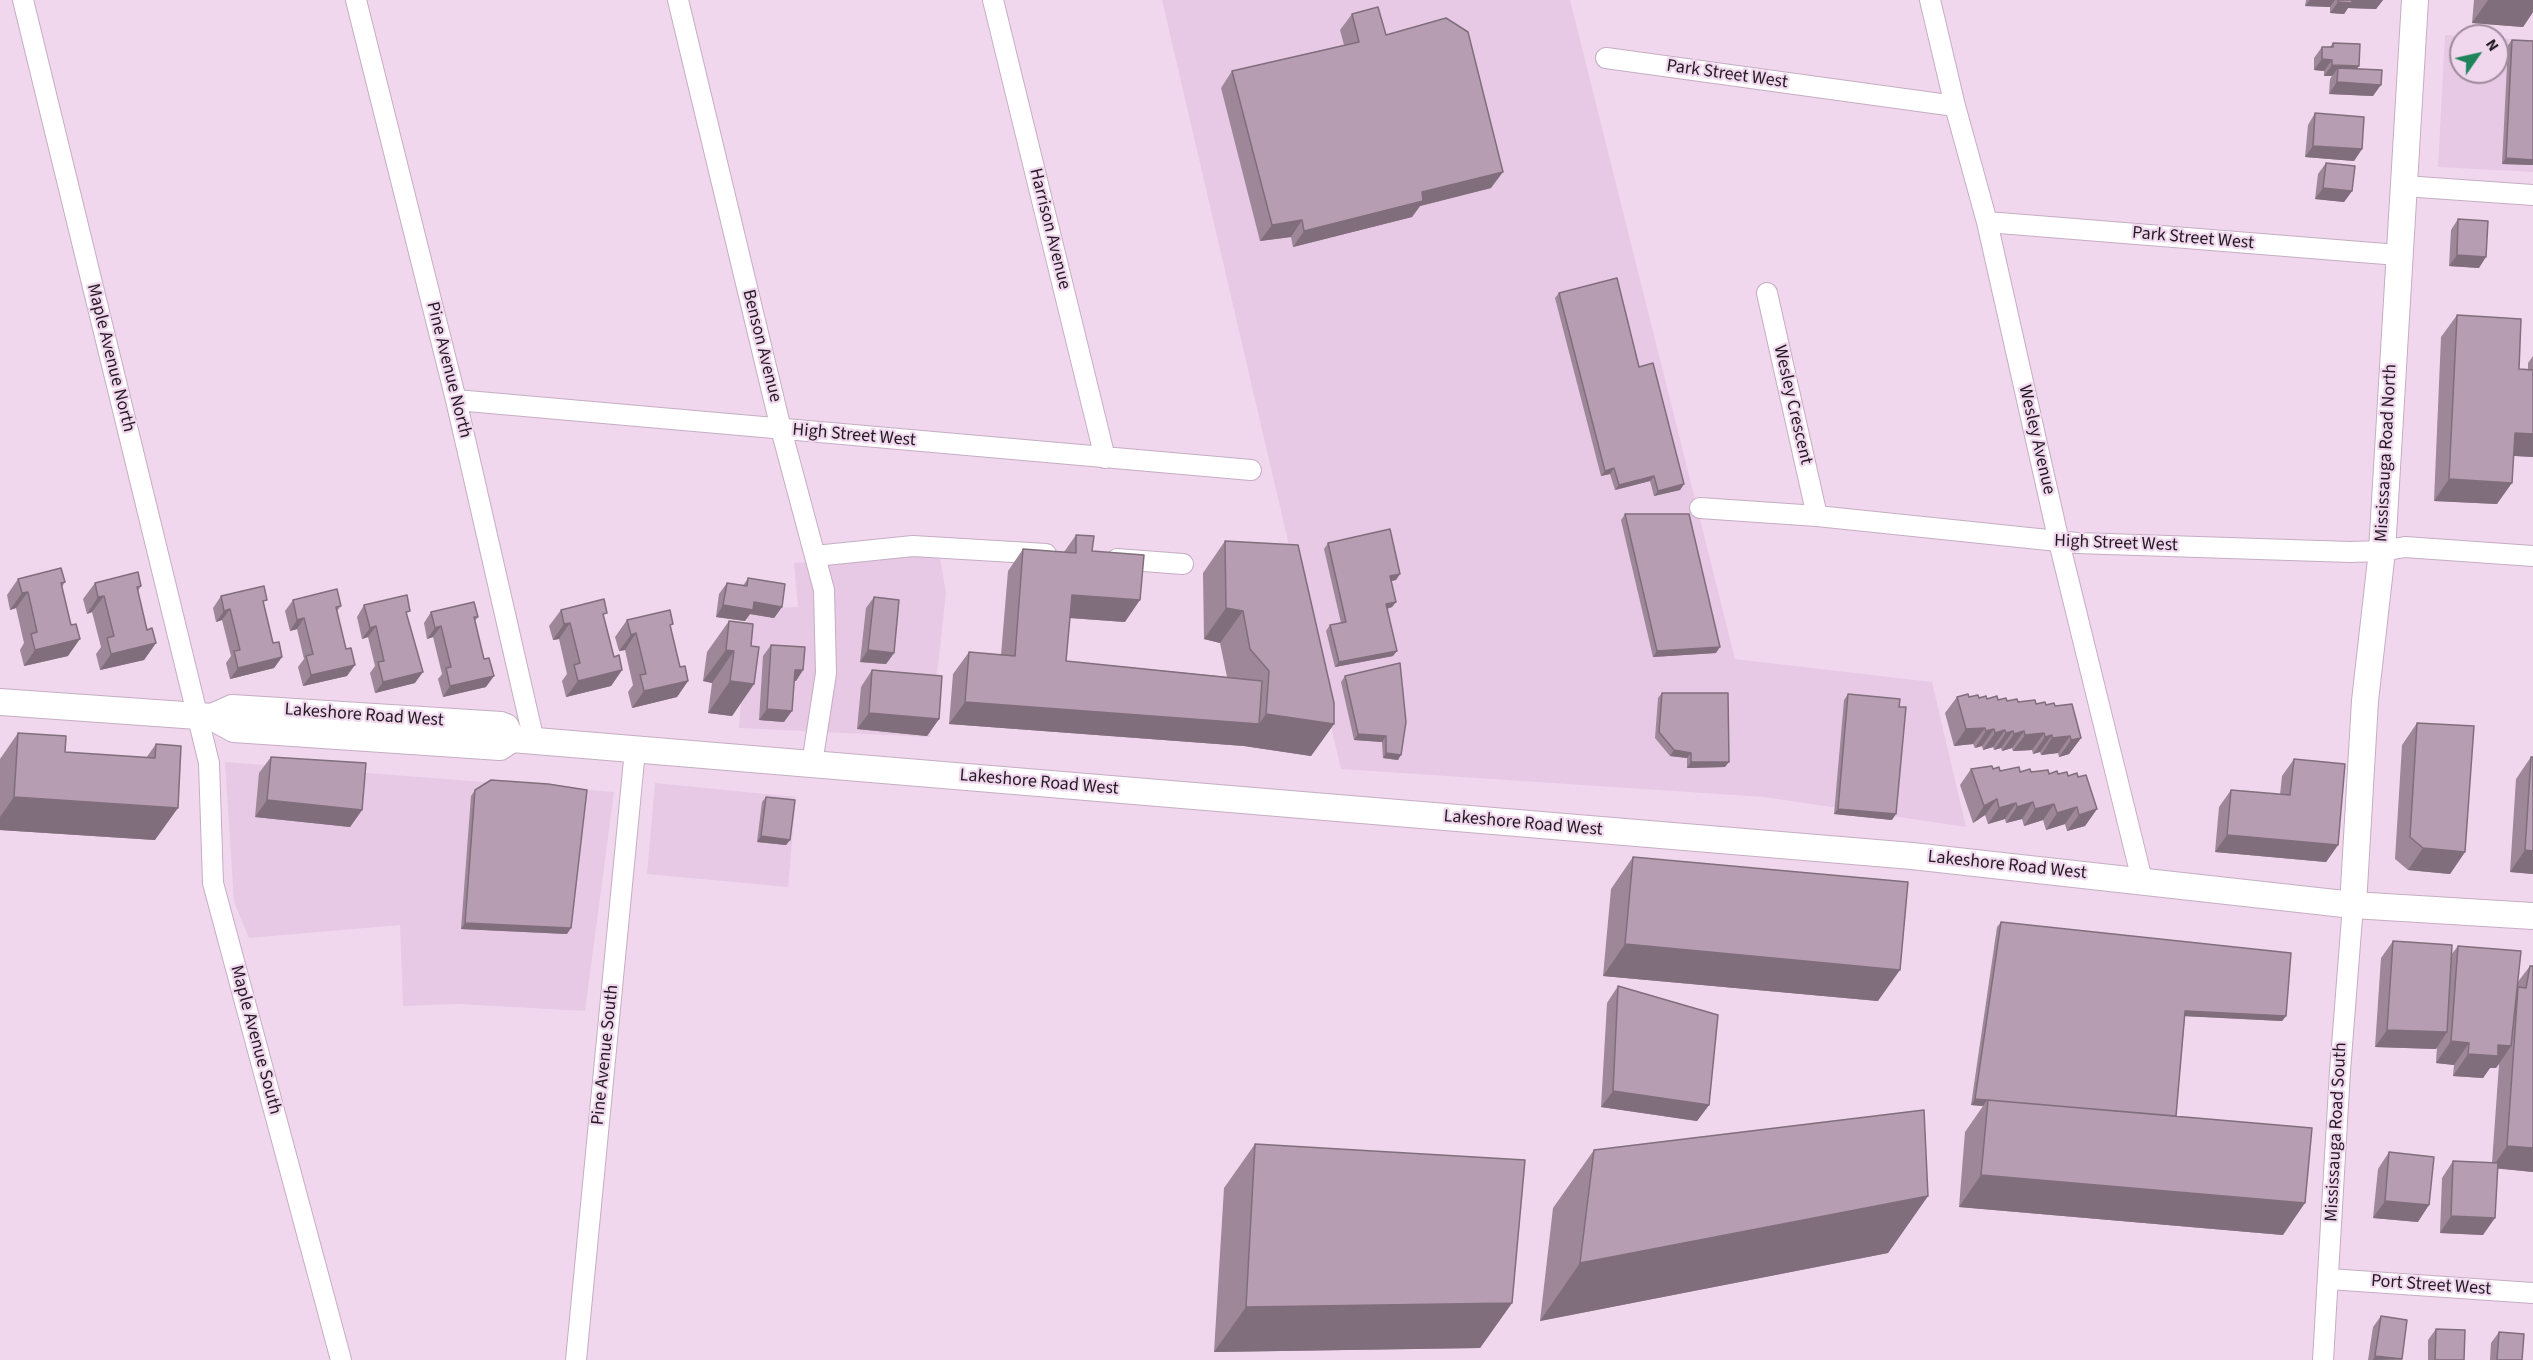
<!DOCTYPE html>
<style>
body{margin:0}
#map{position:relative;width:2533px;height:1360px;overflow:hidden;background:#f0d7ee;font-family:"Source Sans 3",sans-serif}
canvas{display:block}
.north{position:absolute;left:2449px;top:24px;width:60px;height:60px;box-sizing:border-box;background:#f0d7ee;border:2px solid #9e8b9c;border-radius:50%;rotate:56deg;font-size:16px;font-weight:700;line-height:24px;text-align:center;color:#231a22}
.north::after{content:'';display:block;margin:auto;width:21px;height:27px;background:#1f835c;clip-path:polygon(50% 0,100% 100%,50% 72%,0 100%)}
</style>
<div id="map">
<canvas width="2533" height="1360"></canvas>
<div class="north">N</div>
</div>
<script>
const g = document.querySelector('canvas').getContext('2d');
g.lineJoin = 'round';
function fill(path, color) { g.fillStyle = color; g.fill(path, 'evenodd'); }
function stroke(path, color, width, dash) { g.strokeStyle = color; g.lineWidth = width; g.lineCap = dash ? 'butt' : 'round'; g.setLineDash(dash || []); g.stroke(path); }
function drawText(font, color, halo, rows, align = 'center') {
  g.font = font + ' "Source Sans 3",sans-serif'; g.lineWidth = 4.5; g.setLineDash([]); g.textBaseline = 'middle'; g.strokeStyle = halo; g.fillStyle = color; for (const [text, x, y, turn = 0] of rows) {
    g.save(); g.translate(x, y); g.rotate((+turn || 0) * Math.PI / 180); g.textAlign = isNaN(turn) ? turn : align; if (halo) g.strokeText(text, 0, 0); g.fillText(text, 0, 0); g.restore();
  }
}
const built = new Path2D(`
 M1162 0H1570L1735 659 1932 682 1966 827 1764 797 1341 769Z
 M2445 35 2463 36 2461 72H2497V38L2533 40V172L2438 167Z
 M939 551 946 593 930 737 739 728 748 609 798 607 794 563Z
 M225 762 614 792 585 1011 459 1004 403 1006 400 925 249 938 234 902Z
 M655 783 796 797 788 887 647 874Z`);
const minor = new Path2D(`
 M23 0 209 763 213 883 341 1360
 M356 0 456 400 534 741
 M678 0 781 429 824 590 826 673 812 764
 M993 0 1105 458
 M1930 0 1955 106 1987 222 2059 542 2142 880
 M1606 58 1955 106
 M2404 186 2533 195
 M1987 222 2398 255
 M1767 293 1817 516
 M456 400 1251 470
 M1700 508 1817 516 2077 543 2350 552 2382 551 2405 547 2533 556
 M815 556 913 546 1046 554
 M1117 559 1183 564
 M2329 1279 2533 1293
 M576 1360 635 750
 M2323 1360 2340 1071 2353 905`);
const major = new Path2D(`
 M0 702 212 717 234 729 500 747 512 739 1912 856 2353 905 2533 916
 M212 717 232 708 501 725 506 727 512 739
 M2353 905 2365 701 2382 551 2415 0`);
const wall = new Path2D(`
 M2306 0H2383L2376 9 2348 8 2344 14 2330 13V7L2305 6Z
 M2474 0H2533V12L2523 27 2472 23Z
 M1352 14 1386 35 1491 188 1420 206 1412 217 1293 247 1291 237 1260 241 1221 88 1232 71 1344 45 1340 30Z
 M2512 40 2533 41V165L2502 164 2508 45Z
 M2333 43 2357 69 2373 96 2329 94 2330 79 2332 76H2324V71L2314 70V58L2322 47H2330Z
 M2315 113 2362 149 2354 161 2305 157 2308 125Z
 M2326 163 2352 191 2344 202 2315 199 2318 174Z
 M2458 219 2479 268 2449 266 2451 230Z
 M1559 293 1639 367 1684 484 1680 490 1654 496 1650 481 1615 490 1610 474 1601 476 1555 298Z
 M2457 315 2519 369 2528 370V363L2533 356V457L2514 456 2497 504 2434 501 2441 337Z
 M1625 514 1716 653 1653 657 1621 520Z
 M1076 535 1092 551 1125 622 1070 618 1066 661 1227 677 1220 643 1204 639 1203 573 1225 541 1334 724 1311 756 1244 746 949 724 953 674 969 652 1001 655 1008 571 1023 549 1064 552Z
 M1328 543 1396 580 1391 581 1396 602 1392 607 1387 609 1393 656 1335 667 1326 631 1330 625 1341 623 1324 549Z
 M748 578 782 607 774 618 750 614 745 621 716 617 719 594 727 583 743 586Z
 M18 579 65 582 62 587 68 656 24 666 20 650 24 643 16 608 10 610 7 595Z
 M95 583 141 586 138 591 147 630 156 643 144 660 100 670 96 654 101 647 92 612 87 614 83 599Z
 M221 596 264 604 273 643 282 657 274 668 230 679 226 663 231 656 222 620 216 622 213 608Z
 M874 597 894 653 886 664 860 662 866 608Z
 M293 600 341 606 337 611 347 676 303 686 298 667 304 659 297 629 290 631 285 611Z
 M364 605 407 616 415 683 375 693 370 673 375 666 368 637 362 639 357 617Z
 M561 610 604 618 614 657 622 670 611 686 566 697 562 681 567 674 559 639 553 640 549 626Z
 M431 612 478 617 475 621 486 687 443 697 438 679 442 674 433 637 427 639 424 623Z
 M627 620 670 628 680 667 688 681 677 697 632 708 628 692 633 685 625 650 619 651 615 637Z
 M729 621 751 646 754 684 732 716 708 713 712 683 703 681 707 652Z
 M771 645 803 670 796 681H794L784 722 759 720 763 656Z
 M872 670 939 719 927 736 857 729 861 687Z
 M1345 676 1406 722 1398 760 1383 758 1382 742 1354 740 1341 682Z
 M1662 693 1725 767 1687 768V758L1670 756 1655 738 1658 698Z
 M1848 694 1892 820 1834 814 1844 700Z
 M1957 697 1987 699 2055 706 2081 738 2069 754 2059 757 2058 753 2041 755 2040 752 2033 754 2032 750 2013 751 2012 748 2002 751 2001 748 1994 750 1993 747 1983 750 1982 746 1975 748 1973 744 1954 746 1945 713Z
 M2417 723 2465 852 2450 874 2408 870 2395 859 2402 745Z
 M18 733 65 752 146 758 156 744 155 840 0 830V759Z
 M271 757 362 810 350 827 255 817 259 773Z
 M2531 757 2533 874 2510 872 2516 779Z
 M2294 759 2338 845 2326 862 2215 852 2219 807 2231 790 2280 795 2282 776Z
 M1971 769H1993L2000 771 2058 774 2078 777 2097 809 2085 826 2067 831 2065 824 2046 830 2043 820 2024 826 2022 819 2006 823 2005 819 1988 824 1985 815 1973 823 1960 785Z
 M475 790 567 934 461 929 471 796Z
 M766 797 790 840 786 845 757 842 762 802Z
 M1633 857 1878 1001 1603 976 1611 889Z
 M2001 922 2286 1016 2282 1021 2185 1016 2176 1116 2283 1235 1959 1207 1965 1132 1983 1106 1971 1105 1997 927Z
 M2393 941 2451 955 2458 946 2517 983 2530 966H2533V1172L2497 1168 2483 1235 2440 1233 2442 1178 2453 1161 2492 1163 2499 1064 2496 1068H2490L2483 1078 2453 1076 2454 1065 2436 1063 2437 1046 2436 1049 2375 1047 2381 958Z
 M1618 986 1709 1105 1697 1121 1601 1107 1607 1003Z
 M1255 1144 1512 1303 1480 1348 1214 1352 1224 1188Z
 M1594 1150 1928 1196 1888 1253 1540 1321 1553 1208Z
 M2389 1152 2418 1222 2373 1218 2378 1169Z
 M2381 1316 2402 1359V1360H2368L2373 1327Z
 M2436 1329 2464 1360H2428V1340Z
 M2499 1332 2522 1360H2490L2491 1343Z`);
const shadedWall = new Path2D(`
 M2310 0H2335L2330 7 2305 6Z
 M2350 0H2383L2376 9 2348 8 2344 14 2330 13 2338 2Z
 M2488 0H2533V12L2523 27 2472 23Z
 M2322 59 2332 60 2324 71 2314 70Z
 M2332 65 2359 66 2351 77 2338 68 2332 76H2324Z
 M2337 82 2381 85 2373 96 2329 94Z
 M2313 146 2362 149 2354 161 2305 157Z
 M2506 158 2533 160V165L2502 164Z
 M1503 172 1491 188 1420 206 1412 217 1293 247 1304 231 1422 192Z
 M2323 188 2352 191 2344 202 2315 199Z
 M1302 220 1291 237 1260 241 1272 225Z
 M2457 255 2486 257 2479 268 2449 266Z
 M2515 433 2533 434V457L2499 455Z
 M1614 468 1610 474 1601 476 1605 471Z
 M1654 476 1650 481 1615 490 1619 485Z
 M2449 479 2512 483 2497 504 2434 501Z
 M1684 484 1680 490 1654 496 1658 491Z
 M1400 574 1396 580 1386 582 1390 576Z
 M28 592 16 608 10 610 22 593Z
 M1072 595 1140 600 1125 622 1056 617Z
 M104 596 92 612 87 614 98 597Z
 M754 602 782 607 774 618 750 614 745 621 716 617 723 605Z
 M1396 602 1392 607 1382 610 1386 604Z
 M1226 608 1243 611 1220 643 1204 639Z
 M230 609 222 620 216 622 224 611Z
 M304 618 297 629 290 631 297 620Z
 M570 623 559 639 553 640 564 624Z
 M376 626 368 637 362 639 370 628Z
 M441 626 433 637 427 639 435 628Z
 M636 633 625 650 619 651 631 635Z
 M80 639 68 656 24 666 35 650Z
 M156 643 144 660 100 670 111 654Z
 M1720 647 1716 653 1653 657 1657 651Z
 M726 650 734 651 712 683 703 681Z
 M868 650 894 653 886 664 860 662Z
 M1397 651 1393 656 1335 667 1339 662Z
 M282 657 274 668 230 679 238 668Z
 M355 665 347 676 303 686 311 675Z
 M622 670 611 686 566 697 578 681Z
 M795 670H803L796 681H787Z
 M423 672 415 683 375 693 383 682Z
 M494 676 486 687 443 697 450 686Z
 M688 681 677 697 632 708 644 691Z
 M730 681 754 684 732 716 708 713Z
 M965 702 1259 724 1266 714 1334 724 1311 756 1244 746 949 724Z
 M767 709 792 711 784 722 759 720Z
 M869 713 939 719 927 736 857 729Z
 M1985 728 1973 744 1954 746 1966 729Z
 M1994 729 1982 746 1975 748 1986 731Z
 M2005 730 1993 747 1983 750 1995 733Z
 M2013 731 2001 748 1994 750 2006 733Z
 M2024 731 2012 748 2002 751 2014 734Z
 M2044 733 2032 750 2013 751 2025 735Z
 M1358 734 1386 736 1382 742 1354 740Z
 M2052 735 2040 752 2033 754 2045 737Z
 M2070 736 2058 753 2041 755 2052 738Z
 M2081 738 2069 754 2059 757 2071 740Z
 M1674 750 1691 753 1687 758 1670 756Z
 M1386 753 1401 755 1398 760 1383 758Z
 M1691 762H1729L1725 767 1687 768Z
 M14 797 178 808 155 840 0 830V817Z
 M1997 799 1985 815 1973 823 1984 806Z
 M267 800 362 810 350 827 255 817Z
 M2033 802 2022 819 2006 823 2017 807Z
 M2016 803 2005 819 1988 824 1999 808Z
 M2054 804 2043 820 2024 826 2035 809Z
 M2077 807 2065 824 2046 830 2057 813Z
 M1838 809 1896 814 1892 820 1834 814Z
 M2097 809 2085 826 2067 831 2079 815Z
 M2227 835 2338 845 2326 862 2215 852Z
 M761 836 790 840 786 845 757 842Z
 M2423 848 2465 852 2450 874 2408 870Z
 M2525 850 2533 851V874L2510 872Z
 M465 923 571 928 567 934 461 929Z
 M1625 944 1900 970 1878 1001 1603 976Z
 M2185 1011 2286 1016 2282 1021 2181 1016Z
 M2387 1030 2447 1032 2436 1049 2375 1047Z
 M2451 1041 2469 1043 2454 1065 2436 1063Z
 M2498 1045 2511 1046 2496 1068H2490L2483 1078 2453 1076 2468 1054Z
 M1613 1091 1709 1105 1697 1121 1601 1107Z
 M1975 1099 1987 1100 1983 1106 1971 1105Z
 M2507 1146 2533 1148V1172L2492 1168Z
 M1981 1175 2305 1203 2283 1235 1959 1207Z
 M1928 1196 1888 1253 1540 1321 1580 1263Z
 M2385 1201 2429 1205 2418 1222 2373 1218Z
 M2451 1216 2495 1218 2483 1235 2440 1233Z
 M1512 1303 1480 1348 1214 1352 1246 1307Z
 M2375 1356 2402 1359 2373 1360Z`);
const building = new Path2D(`
 M2338 0H2352V3L2338 2Z
 M1378 7 1386 35 1446 18 1468 32 1503 172 1422 192 1423 201 1304 231 1302 220 1272 225 1232 71 1359 42 1352 14Z
 M2512 40 2533 41V160L2506 158Z
 M2333 43 2360 44 2359 66 2332 65V60L2322 59V47H2333Z
 M2338 68 2382 70 2381 85 2337 82Z
 M2315 113 2364 117 2362 149 2313 146Z
 M2326 163 2355 166 2352 191 2323 188Z
 M2458 219 2488 221 2486 257 2457 255Z
 M1617 278 1639 367 1653 363 1684 484 1658 491 1654 476 1619 485 1614 468 1605 471 1559 293Z
 M2457 315 2521 319 2519 369 2533 370V434L2515 433 2512 483 2449 479Z
 M1625 514H1689L1720 647 1657 651Z
 M1390 529 1400 574 1390 576 1396 602 1386 604 1397 651 1339 662 1330 625 1346 622 1328 543Z
 M1076 535 1094 536 1092 551 1144 555 1140 600 1072 595 1066 661 1262 681 1259 724 965 702 969 652 1015 656 1023 549 1076 553Z
 M1225 541 1298 545 1334 703V724L1266 714 1269 671 1250 649 1243 611 1226 608Z
 M61 568 65 582 61 583 71 625 76 624 80 639 35 650 31 634 37 632 28 592 22 593 18 579Z
 M138 572 141 586 137 587 147 630 152 628 156 643 111 654 107 638 114 636 104 596 98 597 95 583Z
 M748 578 785 584 782 607 754 602 753 610 723 605 727 583 747 586Z
 M264 586 267 600 263 601 273 643 279 642 282 657 238 668 234 651 240 650 230 609 224 611 221 596Z
 M337 589 341 606 336 607 346 649 351 648 355 665 311 675 306 656 313 654 304 618 297 620 293 600Z
 M407 595 410 611 406 612 423 672 383 682 378 662 384 661 376 626 370 628 364 605Z
 M874 597 899 600 894 653 868 650Z
 M604 599 607 613 603 614 614 657 619 655 622 670 578 681 574 665 580 663 570 623 564 624 561 610Z
 M474 602 478 617H474L484 659 489 658 494 676 450 686 446 668 451 667 441 626 435 628 431 612Z
 M670 610 673 624 670 625 680 667 685 666 688 681 644 691 640 675 646 674 636 633 631 635 627 620Z
 M729 621 753 624 751 646 759 647 754 684 730 681 734 651 726 650Z
 M771 645 805 647 803 670H795L792 711 767 709Z
 M1400 663 1406 722 1401 755 1386 753V736L1358 734 1345 676Z
 M872 670 942 676 939 719 869 713Z
 M1662 693H1728L1729 762H1691V753L1674 750 1659 732Z
 M1848 694 1900 699 1899 707H1906L1896 814 1838 809Z
 M1968 694 1969 697 1978 695 1979 698 1986 696 1987 699 1997 696 1998 700 2006 698 2007 701 2017 699 2018 702 2035 700 2036 704 2045 702 2046 705 2054 703 2055 706 2072 704 2081 738 2071 740 2070 736 2052 738V735L2045 737 2044 733 2025 735 2024 731 2014 734 2013 731 2006 733 2005 730 1995 733 1994 729 1986 731 1985 728 1966 729 1957 697Z
 M2417 723 2474 726 2465 852 2423 848 2410 837Z
 M18 733 66 736 65 752 155 758 156 744 181 746 178 808 14 797Z
 M271 757 366 763 362 810 267 800Z
 M2531 757H2533V851L2525 850Z
 M2294 759 2345 764 2338 845 2227 835 2231 790 2290 795Z
 M1992 766 1993 769 1999 767 2000 771 2019 767 2020 772 2030 769 2031 772 2048 770 2049 774 2057 771 2058 774 2067 772 2068 776 2077 773 2078 777 2086 775 2097 809 2079 815 2077 807 2057 813 2054 804 2035 809 2033 802 2017 807 2016 803 1999 808 1997 799 1984 806 1971 769Z
 M491 780 548 784 587 790 571 928 465 923 475 790Z
 M766 797 795 800 790 840 761 836Z
 M1633 857 1908 882 1900 970 1625 944Z
 M2001 922 2291 953 2286 1016 2185 1011 2176 1116 1975 1099Z
 M2393 941 2452 945 2447 1032 2387 1030Z
 M2458 946 2521 951 2511 1046 2498 1045V1056L2468 1054 2469 1043 2451 1041Z
 M2530 966H2533V1148L2507 1146 2518 987 2526 988Z
 M1618 986 1718 1015 1709 1105 1613 1091Z
 M1988 1100 2312 1128 2305 1203 1981 1175Z
 M1924 1110 1928 1196 1580 1263 1594 1150Z
 M1255 1144 1525 1160 1512 1303 1246 1307Z
 M2389 1152 2434 1157 2429 1205 2385 1201Z
 M2453 1161 2498 1163 2495 1218 2451 1216Z
 M2381 1316 2407 1320 2402 1359 2375 1356Z
 M2436 1329 2465 1330 2464 1360H2435Z
 M2499 1332 2524 1334 2522 1360H2497Z`);
const streetNames = [
 ["Park Street West",1727,75,8],
 ["Harrison Avenue",1049,229,76],
 ["Park Street West",2193,239,5],
 ["Benson Avenue",761,346,76],
 ["Maple Avenue North",110,358,76],
 ["Pine Avenue North",448,370,76],
 ["Wesley Crescent",1792,405,77],
 ["High Street West",854,436,5],
 ["Wesley Avenue",2036,440,77],
 ["Mississauga Road North",2387,453,-87],
 ["High Street West",2116,544,2],
 ["Lakeshore Road West",364,716,4],
 ["Lakeshore Road West",1039,783,5],
 ["Lakeshore Road West",1523,824,5],
 ["Lakeshore Road West",2007,866,6],
 ["Maple Avenue South",255,1040,75],
 ["Pine Avenue South",606,1055,-84],
 ["Mississauga Road South",2337,1132,-87],
 ["Port Street West",2431,1286,4]
];
fill(built, '#e7c9e6');
stroke(minor, '#c5adc3', 22);
stroke(major, '#c5adc3', 28);
stroke(minor, '#fff', 20);
stroke(major, '#fff', 26);
fill(wall, '#9d8798');
fill(shadedWall, '#806e7c');
fill(building, '#b79db1');
stroke(building, '#806e7c', 1.5);
drawText('18px', '#231a22', '#f0d7ee', streetNames);
</script>
